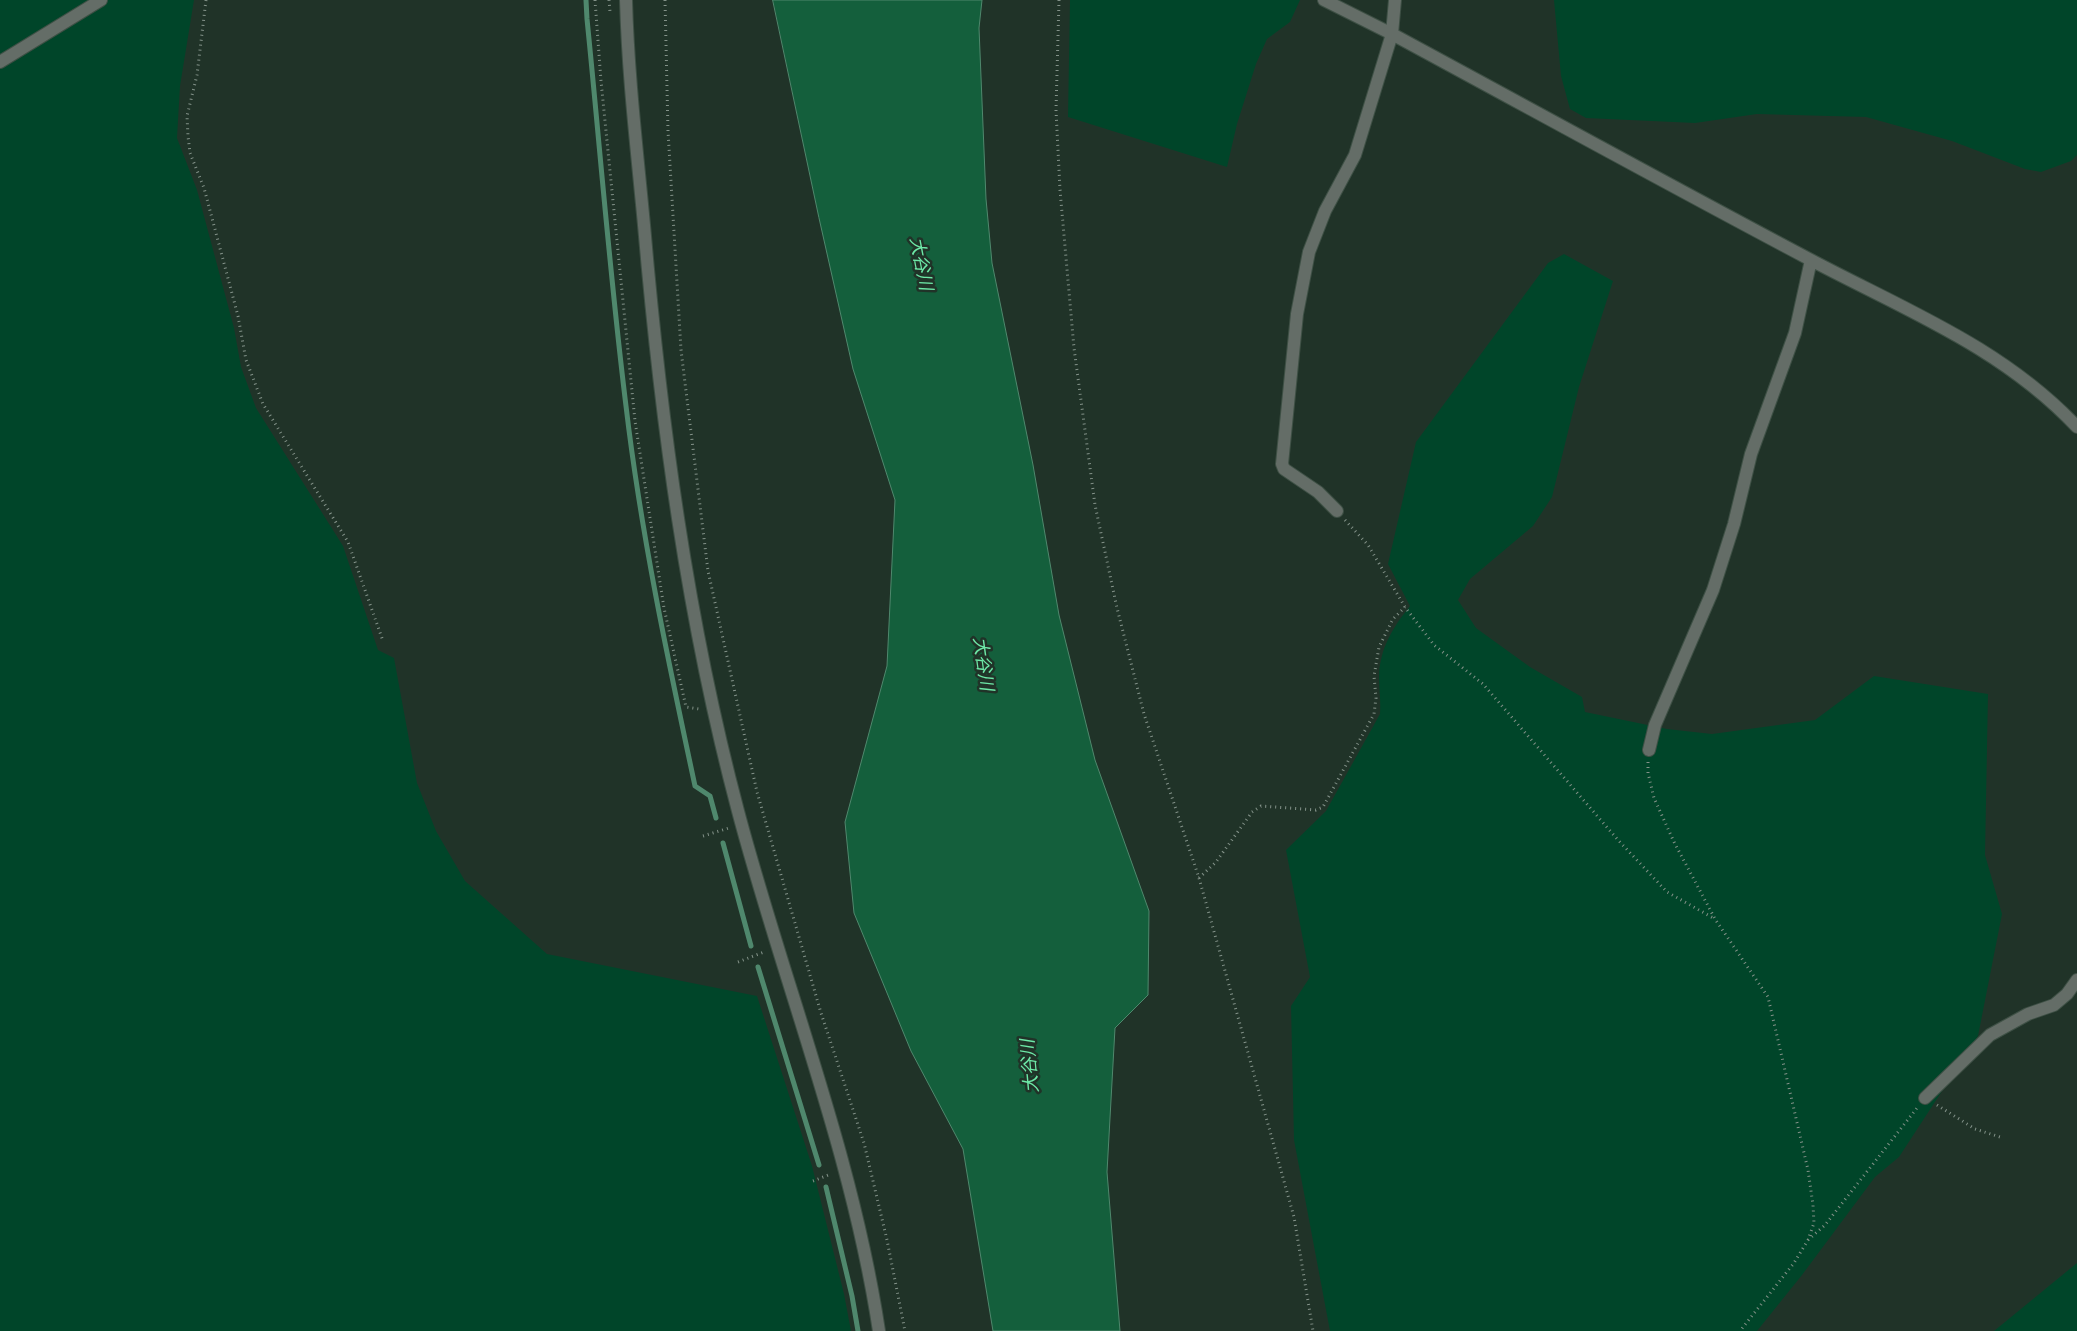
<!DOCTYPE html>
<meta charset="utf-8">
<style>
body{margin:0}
canvas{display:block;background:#203328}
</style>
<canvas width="2077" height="1331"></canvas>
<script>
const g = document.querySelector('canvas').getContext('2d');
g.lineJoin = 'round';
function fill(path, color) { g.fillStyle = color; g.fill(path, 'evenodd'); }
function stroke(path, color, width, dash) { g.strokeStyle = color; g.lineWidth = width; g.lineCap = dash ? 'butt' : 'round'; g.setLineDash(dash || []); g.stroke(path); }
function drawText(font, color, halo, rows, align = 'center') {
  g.font = font + ' Overpass,"Noto Sans JP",sans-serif'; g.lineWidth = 5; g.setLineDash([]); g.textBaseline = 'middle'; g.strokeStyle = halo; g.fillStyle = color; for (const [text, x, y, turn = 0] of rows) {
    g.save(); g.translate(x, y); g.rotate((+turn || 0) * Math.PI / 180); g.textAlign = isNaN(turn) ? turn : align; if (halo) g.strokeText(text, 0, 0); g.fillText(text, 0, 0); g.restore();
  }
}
const green = new Path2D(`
 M0 0H194L180 86 177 138 197 190 234 328 241 367 256 408 343 546 378 650 394 658 417 783 436 831 465 881 547 954 757 996 812 1166 844 1294 851 1331H0Z
 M1070 0H1300L1290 22 1267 39 1256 64 1237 124 1227 167 1068 117Z
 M1554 0H2077V155L2071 161 2041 172 2025 169 1952 141 1866 117 1757 114 1695 123 1586 118 1570 109 1561 76Z
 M1564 254 1613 281 1579 387 1552 497 1533 526 1470 579 1458 600 1476 628 1530 667 1582 697 1585 712 1667 729 1712 734 1815 720 1874 676 1988 694 1985 855 2002 914 1978 1036 1899 1157 1875 1177 1802 1275 1757 1331H1330L1294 1140 1291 1006 1310 977 1286 850 1326 811 1380 714C1381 701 1379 689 1379 676 1380 648 1393 627 1410 606L1388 564 1416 442 1548 263Z
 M2077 1263V1331H1994Z`);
const water = new Path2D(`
 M773 0H982L979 28 986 199 992 263 1033 465 1059 615 1095 760 1149 911 1148 995 1115 1028 1107 1172 1120 1331H993L963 1149 911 1051 854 913 845 822 887 666 895 500 853 369 819 218Z`);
const stream = new Path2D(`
 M586 0 587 19C600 148 610 277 626 406 641 534 668 660 695 786L710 796 716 818
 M723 843 751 946
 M758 967 819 1165
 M826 1187 852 1296 858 1331`);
const path = new Path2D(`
 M206 0 197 75 187 116 188 136 190 153 204 188 238 316 246 360 263 404 348 542 383 641
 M595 0 601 81 635 421 664 608 686 707 699 709
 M609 0 610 12
 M665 0 668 131 681 350 708 571 757 792 821 1013 864 1143 887 1240 905 1331
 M1059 0 1056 110 1060 190 1074 348 1095 505 1117 608 1144 714 1199 878 1294 1217 1313 1331
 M1345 520 1368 545 1405 607 1434 645 1483 684 1618 840 1667 892 1715 919
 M1648 762V773L1654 798 1674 842 1715 919 1768 997 1808 1170 1813 1205 1814 1223 1808 1240 1794 1263 1740 1331
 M703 836 729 828
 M1199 878 1216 862 1252 812 1261 806 1316 810 1323 807 1374 714 1376 698 1374 676 1379 647 1393 619 1405 607
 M738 962 764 952
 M1937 1105 1975 1129 2003 1138
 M813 1181 831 1174
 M1808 1240 1825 1225 1917 1108`);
const minor = new Path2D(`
 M626 0C628 75 637 150 644 225 661 422 687 619 738 811 784 985 852 1152 879 1331
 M1324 0 1392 34C1531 109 1669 185 1809 259 1903 309 2002 347 2077 427
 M0 62 101 0
 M1337 511 1318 492 1284 469 1282 464 1297 314 1309 252 1325 211 1355 155 1392 34 1395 0
 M1649 750 1655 725 1713 590 1734 524 1751 454 1795 333 1811 260
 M1925 1098 1990 1035 2028 1014 2054 1005 2067 994 2077 980`);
const waterNames = [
 ["大谷川",919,264,79],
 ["大谷川",981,664,82],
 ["大谷川",1032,1066,-95]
];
fill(green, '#004529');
fill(water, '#145f3c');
stroke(water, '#4f886d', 1);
stroke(stream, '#4f886d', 5);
stroke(minor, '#3e5045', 14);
stroke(path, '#839289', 3, [1, 4]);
stroke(minor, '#646d67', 12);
drawText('italic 18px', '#6de8a7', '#203328', waterNames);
</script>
